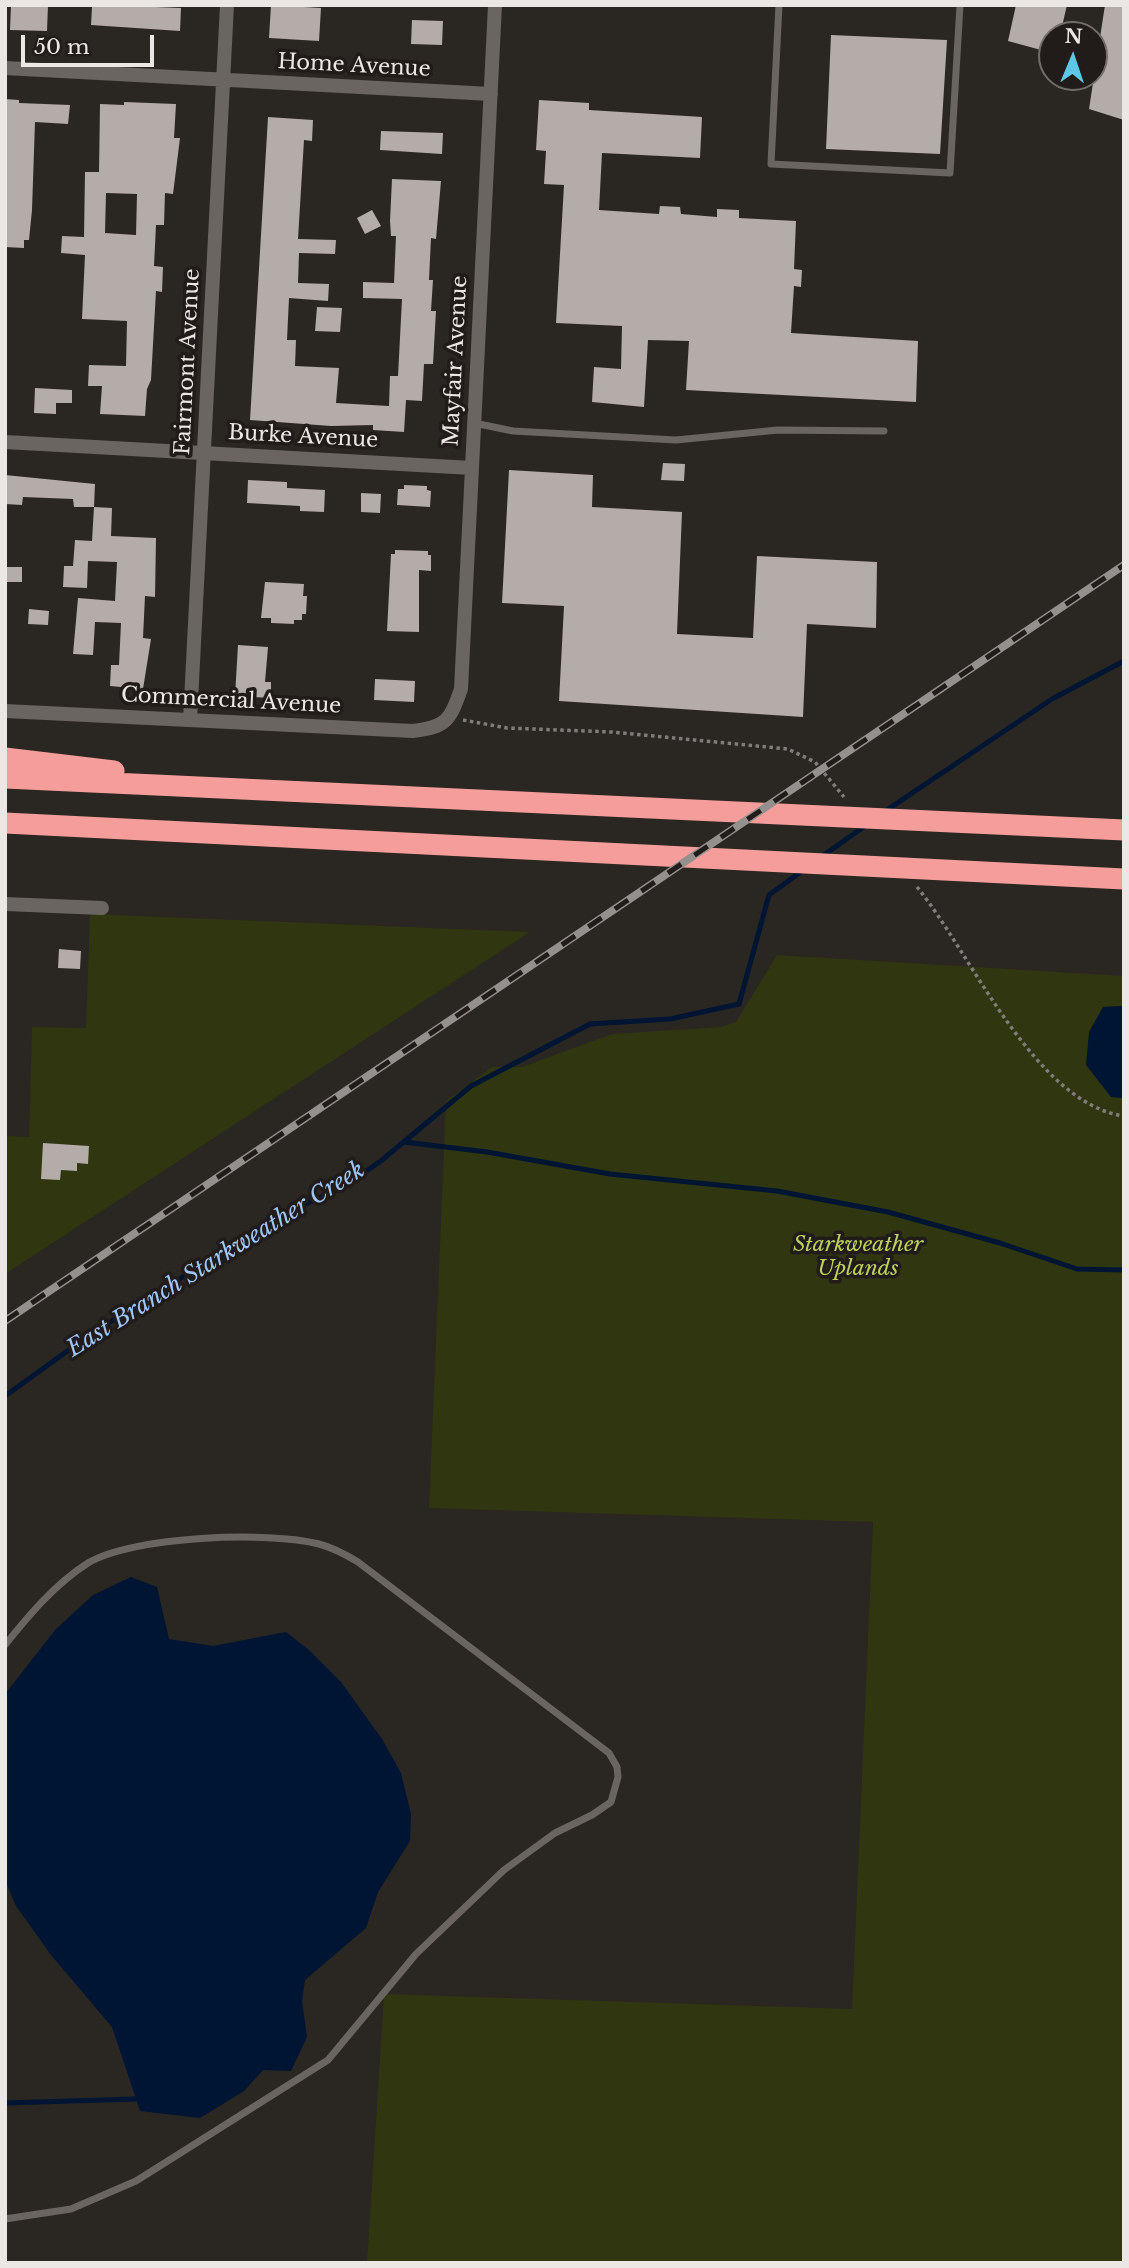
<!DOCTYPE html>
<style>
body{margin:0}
#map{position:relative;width:1129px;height:2268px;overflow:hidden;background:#2a2622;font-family:"Libre Baskerville",serif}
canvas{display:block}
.frame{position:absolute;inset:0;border:7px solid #eae7e5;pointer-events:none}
.north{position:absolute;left:1038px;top:21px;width:70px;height:70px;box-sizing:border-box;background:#211c19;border:2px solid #716d6b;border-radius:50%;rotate:2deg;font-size:19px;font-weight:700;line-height:28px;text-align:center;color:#eae7e5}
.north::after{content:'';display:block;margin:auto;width:24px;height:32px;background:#5cc7e7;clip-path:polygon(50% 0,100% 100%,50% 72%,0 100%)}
.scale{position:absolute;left:21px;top:35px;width:133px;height:32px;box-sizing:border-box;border:4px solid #eae7e5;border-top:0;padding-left:9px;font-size:21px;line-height:24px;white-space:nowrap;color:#eae7e5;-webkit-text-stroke:5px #211c19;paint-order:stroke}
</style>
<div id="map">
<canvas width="1129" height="2268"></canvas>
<div class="frame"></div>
<div class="north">N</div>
<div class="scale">50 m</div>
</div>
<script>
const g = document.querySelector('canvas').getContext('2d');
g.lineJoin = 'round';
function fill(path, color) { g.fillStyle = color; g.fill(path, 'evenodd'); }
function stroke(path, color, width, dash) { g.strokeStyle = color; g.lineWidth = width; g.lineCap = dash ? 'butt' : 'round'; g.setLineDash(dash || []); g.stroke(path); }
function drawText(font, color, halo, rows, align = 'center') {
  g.font = font + ' "Libre Baskerville",serif'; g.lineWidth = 7; g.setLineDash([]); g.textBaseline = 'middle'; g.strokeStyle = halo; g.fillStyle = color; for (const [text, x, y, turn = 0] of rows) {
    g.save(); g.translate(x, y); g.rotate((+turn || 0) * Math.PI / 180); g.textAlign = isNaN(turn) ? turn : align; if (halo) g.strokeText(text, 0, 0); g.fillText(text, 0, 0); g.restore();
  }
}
const green = new Path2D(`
 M90 914 530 932 5 1274V1136L29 1137 32 1027 86 1028Z
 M777 955 1124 976V1006L1103 1007 1111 1097 1124 1098V2263H367L384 1994 852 2009 873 1522 429 1508 446 1101 492 1067H522L612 1034 721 1027 736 1022Z`);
const water = new Path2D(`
 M1124 1006V1098L1111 1097 1086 1065 1089 1032 1103 1007Z
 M131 1577 157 1587 169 1639 213 1646 286 1632 309 1650 341 1682 382 1739 401 1773 411 1814 410 1841 378 1892 366 1928 305 1980 302 2001 307 2037 291 2071 263 2070 244 2091 200 2118 140 2111 112 2027 51 1955 16 1906 5 1880V1694L56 1629 93 1595Z`);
const stream = new Path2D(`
 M884 812 1052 699 1124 661
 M821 857 865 826
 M404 1142 487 1152 610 1174 777 1191 888 1212 1000 1243 1077 1269 1124 1270
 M5 1396 91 1334 231 1247 287 1212 344 1187 382 1160 471 1086 590 1024 670 1019 739 1004 769 895 802 871
 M5 2103 136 2099`);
const building = new Path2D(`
 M11 5H48L47 31 10 30Z
 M271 5 321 8 319 41 269 38Z
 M1016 5H1067L1060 35H1052V53L1008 41Z
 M1105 5H1124V120L1089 109Z
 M130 6 181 8 180 31 91 25 92 7Z
 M412 20 443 21 442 45 411 44Z
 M831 35 947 40 940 154 826 149Z
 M5 99 19 100V103L70 105 68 124 35 122 32 210 29 240H24V248L5 247Z
 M539 100 589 103V110L702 117 700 158 602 153 599 210 659 214 660 206 680 207 681 214 717 217V209L739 210V218L796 221 794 269 802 270 801 287 794 286 791 333 918 341 916 402 686 390 689 341 648 340 644 407 592 402 594 367 621 369 622 326 556 323 564 185 544 184 546 151 536 150Z
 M124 102 176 104 174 138H180L173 194 165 193 164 225H156L154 266 163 267 162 292 156 291 151 380 147 389 145 416 100 414 102 386H88L89 365 126 366 127 321 82 319 85 255 61 253 62 236 84 237 85 172H99L100 104 124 105ZM106 193 137 194 136 235 105 233Z
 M268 117 313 120 312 141 304 140 298 239 336 240 335 254 299 253 298 283 329 284 328 301 289 298 287 340H296L295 366 339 368 336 403 389 406 390 376H398L402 299 363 298V282L394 283 396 236H391L390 221 392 179 441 181 436 239 431 238 429 280H433L431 311H436L433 364H424L422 401 406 400 404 432 373 430V425L331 426 250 420Z
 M381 131 443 133 442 154 380 150Z
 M372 210 381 226 365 234 357 218Z
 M317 307 342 308 340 332 315 331Z
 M35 388 72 390V403H56V414L34 413Z
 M663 463 685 464 684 481 661 480Z
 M509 470 593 475 592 507 682 512 677 634 753 638 757 556 877 562 876 628 807 624 803 717 559 701 564 606 502 603Z
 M5 475 95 484 94 507 112 508 111 536 156 538 155 597 145 596 143 638 151 639 143 689 110 686 111 665H119L121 623 95 622 93 655 73 654 78 598 115 601 117 562 88 561 87 588 63 587 64 566H73L75 540 92 541 94 507H74L73 499 23 497 22 505 5 504Z
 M248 480 287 482V488L325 490 324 512 300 511V506L247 503Z
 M404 485 427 486V490L431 491 430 507 397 505 398 489H404Z
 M361 493 381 494 380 513 361 512Z
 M395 550 428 551V555H431V571L419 570V632L387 631 391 554H395Z
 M5 567H22V582H5Z
 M265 582 304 584 303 596H307L306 614H302V620H294V624L271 623V618H261Z
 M29 609 49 611 48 625 28 624Z
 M238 645 268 647 265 682H271V698L235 696Z
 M375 679 415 681 414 702 374 700Z
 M59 949 81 951 80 969 58 968Z
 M43 1143 89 1146 88 1164 77 1163V1171L61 1170 60 1180 41 1179Z`);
const path = new Path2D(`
 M463 720 507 728 612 732 788 749 815 762 844 797
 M917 887C971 953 1034 1103 1124 1116`);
const service = new Path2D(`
 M779 5 771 164 950 173 960 5
 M474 423 513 431 676 440 778 430 884 431
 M5 1645C29 1615 55 1584 88 1563 132 1536 269 1531 319 1544 334 1548 345 1554 358 1562L609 1753 617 1767 618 1777 611 1802 592 1815 555 1833 504 1870 416 1954 328 2060 136 2181 71 2209 5 2219`);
const minor = new Path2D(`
 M5 68 491 94
 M5 442 472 468
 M5 711 413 731C447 727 450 720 461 689L495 5
 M190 720 227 5
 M5 904 102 908`);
const motorway = new Path2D(`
 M5 758 114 771
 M5 778 1124 830
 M5 823 1124 879`);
const rail = new Path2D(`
 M5 1321 1124 565`);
const streetNames = [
 ["Home Avenue",354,66,3],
 ["Mayfair Avenue",456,361,-87],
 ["Fairmont Avenue",188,362,-87],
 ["Burke Avenue",303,437,3],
 ["Commercial Avenue",231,701,3]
];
const parkNames = [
 ["Starkweather",858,1245],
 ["Uplands",858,1269]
];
const waterNames = [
 ["East Branch Starkweather Creek",216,1260,-32]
];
fill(green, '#303610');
fill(water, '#001533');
stroke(stream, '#001533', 5);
fill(building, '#b3aca8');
stroke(path, '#7f7c79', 3.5, [3.5, 3.5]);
stroke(service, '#6b6561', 7);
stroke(minor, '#6b6561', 14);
stroke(motorway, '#f59d9a', 21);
stroke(rail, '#94908e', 8);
stroke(rail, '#211c19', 5, [16]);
drawText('21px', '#eae7e5', '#211c19', streetNames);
drawText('italic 21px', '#bdd15e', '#211c19', parkNames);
drawText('italic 23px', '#9dc6f9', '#211c19', waterNames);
</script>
